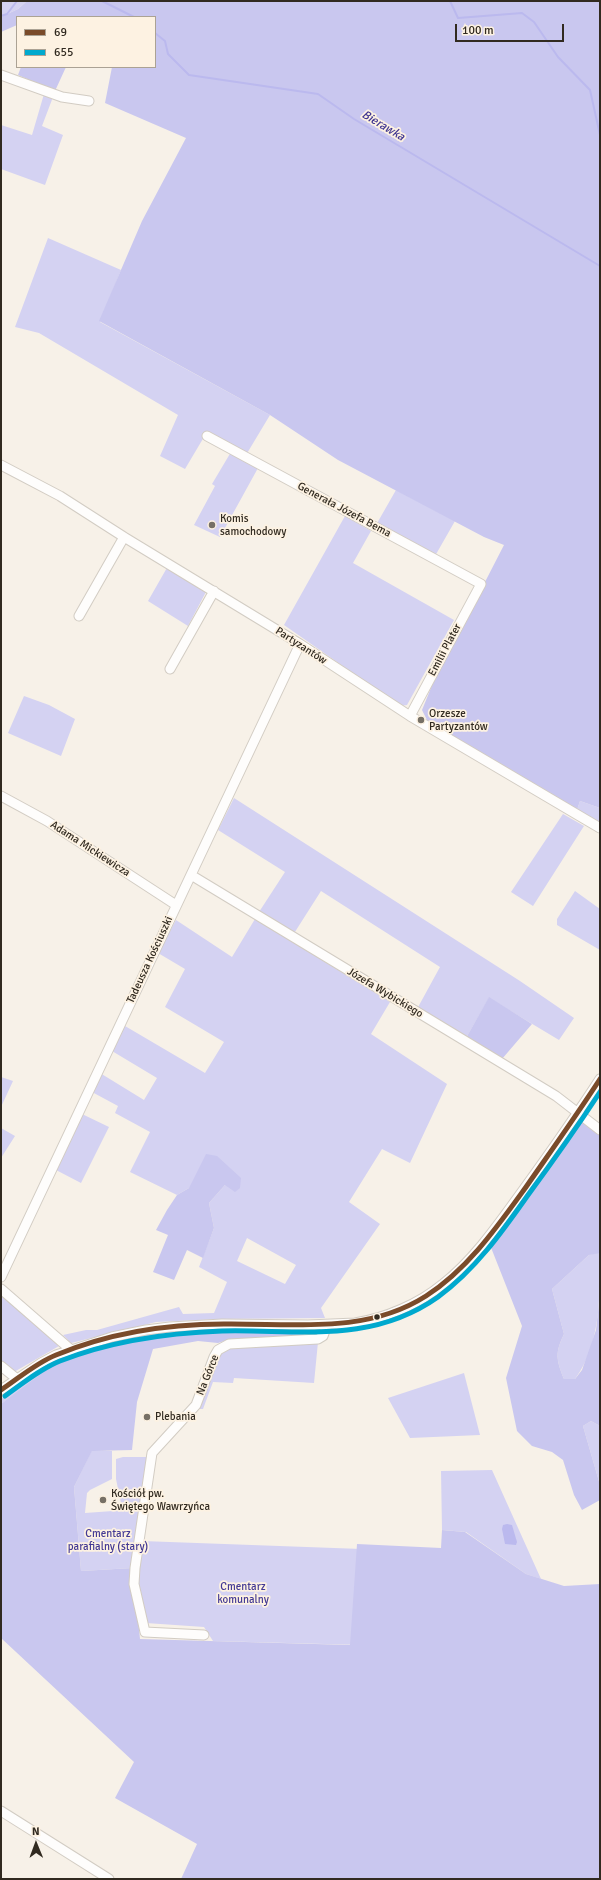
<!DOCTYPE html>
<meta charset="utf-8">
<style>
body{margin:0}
#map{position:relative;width:601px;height:1880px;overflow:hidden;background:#f7f1e8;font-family:Signika,sans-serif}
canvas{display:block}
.frame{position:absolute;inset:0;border:2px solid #312a20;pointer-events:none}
.legend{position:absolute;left:16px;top:16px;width:140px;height:52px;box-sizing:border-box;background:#fdf2e2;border:1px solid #aba294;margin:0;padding:5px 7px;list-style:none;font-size:12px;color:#312a20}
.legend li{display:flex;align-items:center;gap:8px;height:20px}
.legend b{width:20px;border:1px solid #aba294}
.north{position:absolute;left:16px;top:1824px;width:40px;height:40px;-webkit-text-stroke:3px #fdf2e2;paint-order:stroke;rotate:359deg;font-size:11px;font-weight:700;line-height:16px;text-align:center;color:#312a20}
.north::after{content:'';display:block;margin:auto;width:14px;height:18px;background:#312a20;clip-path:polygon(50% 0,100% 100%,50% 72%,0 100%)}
.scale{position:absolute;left:455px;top:24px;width:109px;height:18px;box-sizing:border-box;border:2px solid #312a20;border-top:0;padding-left:5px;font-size:12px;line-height:14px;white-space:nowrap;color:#312a20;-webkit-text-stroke:3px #fdf2e2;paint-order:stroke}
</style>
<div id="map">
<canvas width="601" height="1880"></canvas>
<div class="frame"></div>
<ul class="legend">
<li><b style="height:5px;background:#7a4b2a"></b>69</li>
<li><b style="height:5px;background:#00a9ce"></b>655</li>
</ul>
<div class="north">N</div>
<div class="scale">100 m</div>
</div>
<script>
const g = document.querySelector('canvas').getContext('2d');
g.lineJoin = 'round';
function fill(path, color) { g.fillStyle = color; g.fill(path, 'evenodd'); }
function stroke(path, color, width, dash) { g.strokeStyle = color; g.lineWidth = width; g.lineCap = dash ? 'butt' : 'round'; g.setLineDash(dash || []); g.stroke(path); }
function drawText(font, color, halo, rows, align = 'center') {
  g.font = font + ' Signika,sans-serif'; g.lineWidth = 3.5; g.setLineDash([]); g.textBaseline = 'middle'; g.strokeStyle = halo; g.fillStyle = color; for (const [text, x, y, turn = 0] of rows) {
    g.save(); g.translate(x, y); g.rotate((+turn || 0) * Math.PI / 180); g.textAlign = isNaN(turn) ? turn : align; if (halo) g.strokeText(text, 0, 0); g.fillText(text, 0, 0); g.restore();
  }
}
const green = new Path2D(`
 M1 1H27L18 9 1 17Z
 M44 94 53 97 42 126 63 135 45 185 1 169V125L32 135Z
 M48 238 121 270 100 322 270 415 246 455 204 437 185 469 160 456 178 415 39 333 15 327Z
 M231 452 258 468 220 537 194 525 215 486 212 484Z
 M396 490 455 521 435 556 376 525Z
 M345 516 371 531 353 563 454 620 407 705 400 706 284 625Z
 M168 566 207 590 188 626 148 601Z
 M24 696 49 705 75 719 61 756 8 733Z
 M234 798 520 981 574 1018 559 1040 489 998 466 1038 417 1009 440 967 321 891 293 935 259 912 285 872 218 830Z
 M580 801 600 808V825L577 810Z
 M563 814 584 826 533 906 511 892Z
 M575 891 600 909V950L557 925V919Z
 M255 919 390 1002 371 1034 447 1084 410 1163 382 1149 349 1202 380 1224 321 1308 325 1318 220 1319 156 1322 71 1343 63 1335 86 1330H97L179 1307 183 1314 214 1313 227 1282 199 1267 214 1228 209 1203 225 1185 241 1178 189 1188 177 1195 130 1172 150 1132 115 1113 118 1106 92 1092 100 1073 144 1100 157 1078 112 1051 125 1026 205 1073 224 1042 165 1007 185 969 158 953 176 920 232 957ZM247 1238 296 1265 285 1284 237 1261Z
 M1 1077 13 1081 1 1107Z
 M82 1114 109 1127 81 1183 56 1170Z
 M1 1128 15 1136 1 1158Z
 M598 1252 600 1253C600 1295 601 1344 575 1379H564C556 1359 555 1353 564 1334L552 1289 589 1255Z
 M1 1293 59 1342V1346L14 1372 1 1363Z
 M318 1342 314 1383 234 1378 233 1383 213 1382 203 1409H196L221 1352 233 1347Z
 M63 1360 1 1404V1399L44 1369Z
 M464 1373 480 1435 410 1438 388 1398Z
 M591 1421 600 1426V1485L583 1426Z
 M92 1450 112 1451V1479L90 1490 87 1493 85 1513 113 1511 121 1503 116 1479V1459L123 1457H147L133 1568 81 1571 74 1487Z
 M492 1470 541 1579 526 1574 466 1532 442 1530 441 1471Z
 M142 1541 444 1552 436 1647 213 1641 204 1627 146 1623 137 1585Z`);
const forest = new Path2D(`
 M27 1H600V808L580 801 577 810 428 722 422 710 433 683 504 545 484 537 338 460 270 415 99 321 142 221 186 138 105 103 112 67H155V17H17V25L1 32V17L18 9Z
 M21 67H66L55 91 18 75Z
 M489 997 532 1024 502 1059 466 1038Z
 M579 1116 600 1128V1253L589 1255 552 1289 564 1334C555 1353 556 1359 564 1379H575L582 1370 596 1330 600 1294V1426L591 1421 583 1426 600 1485V1500L582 1510 574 1495 563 1460 552 1452 532 1446 517 1431 506 1378 522 1326 490 1245Z
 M206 1154 217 1156 241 1178 240 1188 235 1192 225 1185 209 1203 214 1228 203 1258 187 1250 174 1280 153 1272 168 1235 156 1230 167 1210 177 1195 189 1188Z
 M200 1330H306L303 1336 230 1339 218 1343 198 1341 153 1349 137 1402 132 1450 92 1451 74 1487 81 1571 133 1568 140 1639 350 1645 357 1544 441 1548 442 1530 465 1532 526 1574 564 1586 600 1584V1879H181L197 1844 115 1798 134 1762 1 1638V1404C21 1389 42 1372 63 1360 103 1337 155 1334 200 1330Z`);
const water = new Path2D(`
 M507 1524 512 1525 517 1542 516 1545 505 1544 502 1529 503 1525Z`);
const stream = new Path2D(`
 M102 1 134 17
 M450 1 458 18 522 13 534 22 558 57 590 90 600 135
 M1 16 7 14 17 1
 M155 33 165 41 168 54 189 75 318 94 354 119 600 266`);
const minor = new Path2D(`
 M1 75 62 97 89 101
 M207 436 481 584 410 716
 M1 465 60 496 124 537 300 644 410 716 600 828
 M79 616 124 537
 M170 669 214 591
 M1 796 47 821 176 905
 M191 875 556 1096 600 1130
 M1 1277 300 644
 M1 1289 70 1349
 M1 1366 17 1379
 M1 1390 41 1363 56 1355 112 1337 146 1330 170 1327 222 1324 308 1325 355 1323C386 1318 419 1304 443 1284 475 1259 500 1222 524 1189 550 1153 576 1116 600 1079
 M204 1635 145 1632 134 1584 135 1568 152 1453 196 1405 214 1357 218 1350 229 1344 318 1339 323 1336 327 1325
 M1 1811 109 1879`);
const bus1 = new Path2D(`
 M1 1390C19 1378 36 1363 56 1355 109 1333 167 1324 224 1324 292 1323 365 1335 426 1296 468 1269 497 1227 526 1187 551 1151 576 1116 600 1079`);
const bus2 = new Path2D(`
 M5 1396C22 1384 40 1369 60 1361 111 1341 166 1333 222 1331 298 1329 370 1345 438 1297 475 1270 502 1232 528 1195 553 1161 577 1127 600 1092`);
const markers = [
 [212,525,4,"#767066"],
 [421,720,4,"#767066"],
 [377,1317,3.5,"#312a20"],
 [147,1417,4,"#767066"],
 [103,1500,4,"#767066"]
];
const streetNames = [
 ["Generała Józefa Bema",344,510,28],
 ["Partyzantów",301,646,33],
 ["Emilii Plater",445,650,-62],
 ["Adama Mickiewicza",90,849,33],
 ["Tadeusza Kościuszki",150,960,-65],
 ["Józefa Wybickiego",385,993,31],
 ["Na Górce",208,1375,-68]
];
const poiNames = [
 ["Komis",220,519],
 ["samochodowy",220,532],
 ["Orzesze",429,714],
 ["Partyzantów",429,727],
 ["Plebania",155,1417],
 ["Kościół pw.",111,1494],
 ["Świętego Wawrzyńca",111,1507]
];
const parkNames = [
 ["Cmentarz",108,1534],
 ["parafialny (stary)",108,1547],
 ["Cmentarz",243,1587],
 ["komunalny",243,1600]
];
const waterNames = [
 ["Bierawka",383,126,31]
];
fill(green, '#d4d2f2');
fill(forest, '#c9c7ef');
fill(water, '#bbb9ee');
stroke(stream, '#bbb9ee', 2);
stroke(minor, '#d2ccc3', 11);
stroke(minor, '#fefdfc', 9);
stroke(bus1, '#7a4b2a', 5);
stroke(bus2, '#00a9ce', 5);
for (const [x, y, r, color] of markers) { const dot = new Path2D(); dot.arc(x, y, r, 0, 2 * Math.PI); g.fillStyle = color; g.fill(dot); stroke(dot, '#fdf2e2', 1.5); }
drawText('11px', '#312a20', '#fdf2e2', streetNames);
drawText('11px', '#312a20', '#fdf2e2', poiNames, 'left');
drawText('11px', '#433994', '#fdf2e2', parkNames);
drawText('italic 12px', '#403691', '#fdf2e2', waterNames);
</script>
